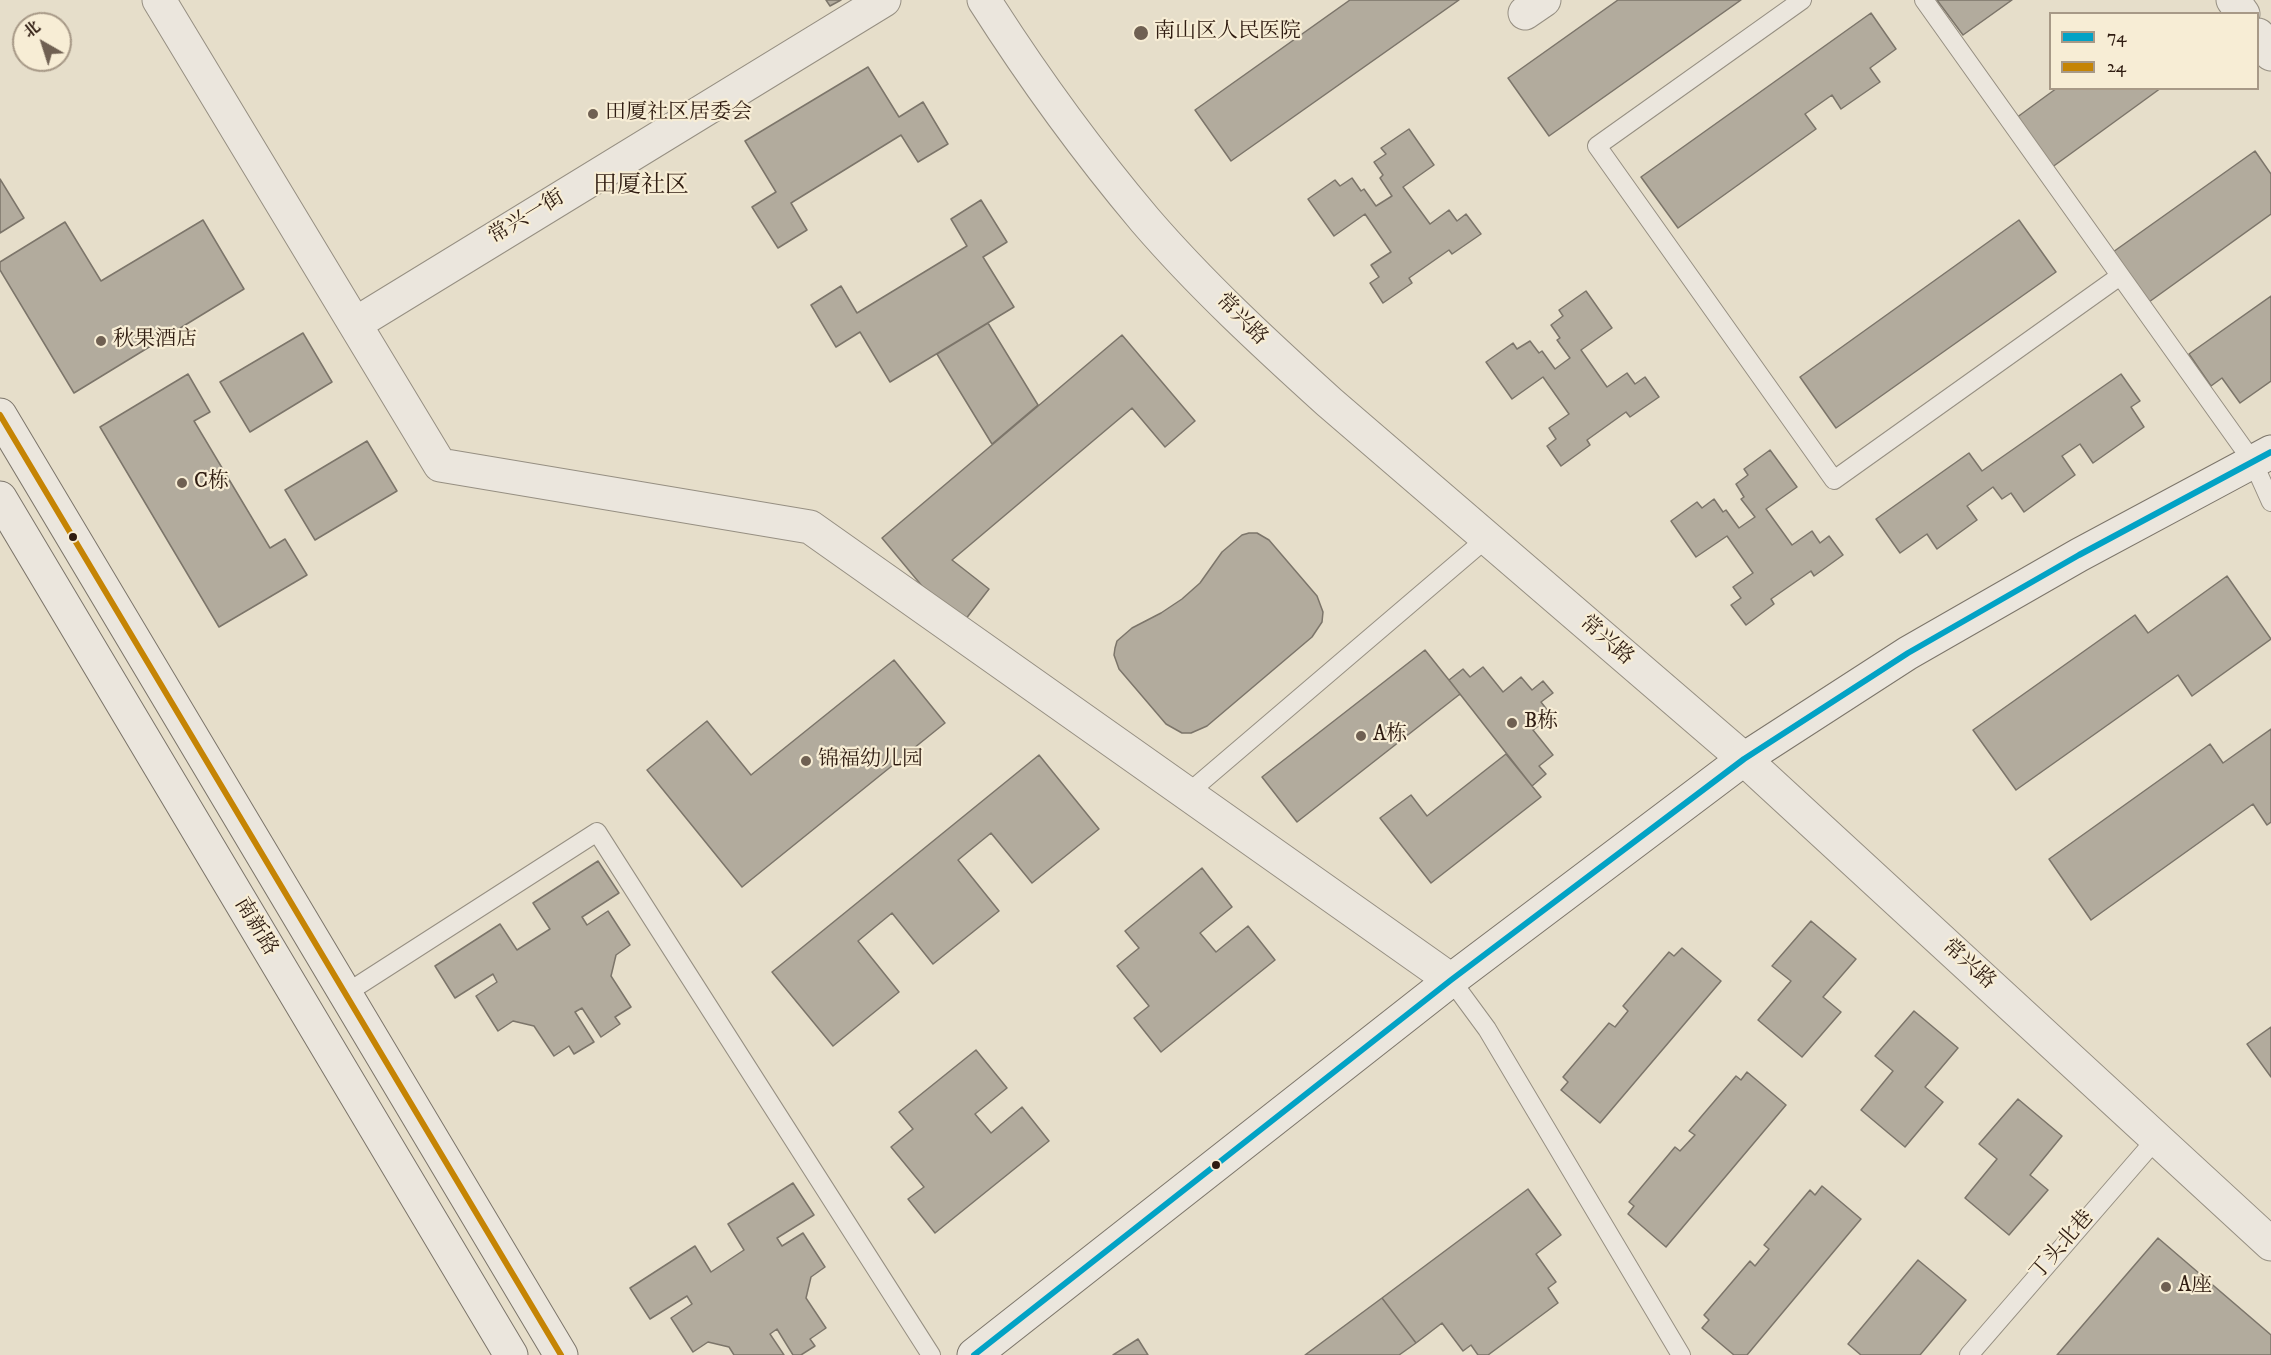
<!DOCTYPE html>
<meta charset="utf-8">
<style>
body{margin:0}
#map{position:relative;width:2271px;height:1355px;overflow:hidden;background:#e6deca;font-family:"IM FELL DW Pica","Noto Serif SC",serif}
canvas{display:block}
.legend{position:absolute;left:2049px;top:12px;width:210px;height:78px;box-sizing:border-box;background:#f7edd5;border:2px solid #a79987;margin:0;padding:8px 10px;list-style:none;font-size:18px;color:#2f1c11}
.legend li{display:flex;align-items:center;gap:12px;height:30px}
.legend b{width:30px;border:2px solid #a79987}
.north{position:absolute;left:12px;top:12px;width:60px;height:60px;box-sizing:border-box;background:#f7edd5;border:2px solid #a79987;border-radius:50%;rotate:321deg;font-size:16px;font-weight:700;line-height:24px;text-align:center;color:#2f1c11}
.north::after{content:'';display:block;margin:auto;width:21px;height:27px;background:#6f6052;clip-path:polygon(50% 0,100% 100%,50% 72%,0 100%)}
</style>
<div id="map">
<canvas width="2271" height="1355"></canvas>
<ul class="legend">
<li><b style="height:8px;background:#02a2c5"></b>74</li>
<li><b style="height:8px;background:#c58404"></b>24</li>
</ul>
<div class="north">北</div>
</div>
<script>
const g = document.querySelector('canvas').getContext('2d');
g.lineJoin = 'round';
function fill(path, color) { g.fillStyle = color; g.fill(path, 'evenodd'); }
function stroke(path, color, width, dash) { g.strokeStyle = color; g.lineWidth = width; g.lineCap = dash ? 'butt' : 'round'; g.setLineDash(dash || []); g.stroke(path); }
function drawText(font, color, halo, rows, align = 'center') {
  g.font = font + ' "IM FELL DW Pica","Noto Serif SC",serif'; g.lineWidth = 4.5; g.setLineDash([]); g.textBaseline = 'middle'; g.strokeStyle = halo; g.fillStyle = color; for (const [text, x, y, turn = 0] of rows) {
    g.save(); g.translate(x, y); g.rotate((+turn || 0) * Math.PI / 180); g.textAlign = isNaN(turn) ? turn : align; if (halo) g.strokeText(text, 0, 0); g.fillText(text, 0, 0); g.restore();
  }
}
const building = new Path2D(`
 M826 0H841L830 6Z
 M1350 0H1459L1231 161 1195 110Z
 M1618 0H1741L1549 136 1508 78Z
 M1937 0H2012L1963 35Z
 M1871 13 1896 49 1870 68 1880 82 1841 109 1832 95 1805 114 1816 129 1678 228 1641 177Z
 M868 67 899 117 923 102 948 144 918 162 901 135 791 203 807 230 778 248 752 207 776 192 745 141Z
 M2057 88H2161L2051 168 2016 118Z
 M1409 129 1434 165 1403 187 1430 224 1449 210 1457 221 1466 214 1481 234 1452 254 1449 250 1409 278 1412 283 1383 303 1370 283 1379 277 1371 265 1391 252 1365 214 1334 236 1308 199 1335 180 1340 186 1352 178 1361 191 1364 189 1376 206 1392 196 1380 178 1383 175 1374 162 1386 154 1381 148Z
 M2255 151 2271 174V214L2149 302 2113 252Z
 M0 179 24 218 0 233Z
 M981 200 1007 242 983 257 1014 307 890 382 860 332 836 347 811 305 841 286 857 313 967 246 951 219Z
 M203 220 244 289 74 393 0 270V262L65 222 101 281Z
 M2019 220 2056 272 1836 428 1800 377Z
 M1586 291 1612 328 1581 350 1607 387 1627 373 1635 384 1645 377 1659 397 1630 417 1626 412 1587 440 1590 445 1561 466 1547 446 1556 439 1549 428 1569 414 1543 377 1512 399 1486 362 1513 343 1517 349 1530 341 1539 353 1542 351 1555 369 1570 358 1557 340 1560 338 1551 325 1563 316 1559 310Z
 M2271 296V381L2240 403 2222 378 2211 386 2189 354Z
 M988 323 1038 405 992 444 937 354Z
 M303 333 332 382 250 432 220 382Z
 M1122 335 1195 421 1165 447 1132 408 952 560 989 589 965 620 922 586 882 538Z
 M188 374 210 412 194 421 270 548 285 539 307 575 219 627 100 427Z
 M2121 374 2140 401 2131 407 2144 427 2093 463 2080 444 2062 456 2075 475 2024 512 2011 493 2002 499 1993 487 1967 506 1977 520 1937 549 1927 534 1900 553 1876 519 1969 453 1982 471Z
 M367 441 397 491 315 540 285 490Z
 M1770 450 1797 487 1766 509 1792 545 1812 531 1820 543 1829 536 1843 555 1814 576 1811 571 1771 599 1774 604 1746 625 1731 605 1741 598 1733 587 1753 573 1727 536 1696 557 1671 521 1697 502 1702 508 1714 499 1723 512 1726 510 1739 528 1755 517 1741 499 1744 497 1736 484 1748 475 1744 469Z
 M1249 533H1257L1269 540 1317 596 1323 612 1322 622 1312 637 1207 726 1191 733H1182L1166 724 1119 669 1114 655 1115 648 1117 641 1132 628 1161 613 1182 599 1200 583 1222 552 1242 535Z
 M2227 576 2271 639 2192 696 2178 675 2016 790 1973 730 2135 615 2148 633Z
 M1425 650 1460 694 1297 822 1262 777Z
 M894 660 945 723 742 887 647 770 707 721 751 775Z
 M1483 667 1503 692 1521 677 1532 690 1543 681 1553 693 1541 702 1552 716 1533 730 1553 755 1539 766 1546 774 1532 786 1449 680 1463 669 1470 677Z
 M2271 729V822L2267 825 2253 804 2091 920 2049 859 2210 744 2223 763Z
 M1506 754 1541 797 1431 883 1380 818 1411 795 1427 816Z
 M1039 755 1099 829 1032 883 991 833 958 860 999 911 933 964 892 913 858 941 899 992 833 1046 772 972Z
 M598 861 619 893 582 917 587 925 608 911 630 945 616 955 611 976 631 1007 615 1017 620 1024 601 1037 582 1008 575 1012 594 1042 574 1054 569 1046 554 1056 534 1026 513 1021 498 1031 476 996 497 982 493 974 455 998 435 966 500 924 517 950 550 929 533 903Z
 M1202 868 1232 907 1200 933 1216 952 1248 926 1275 960 1161 1052 1134 1018 1149 1006 1117 966 1139 948 1125 931Z
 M1811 921 1856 959 1823 997 1841 1012 1802 1057 1758 1020 1791 981 1772 966Z
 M1682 948 1721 981 1600 1123 1561 1090 1568 1082 1563 1077 1609 1023 1615 1027 1628 1011 1623 1006 1669 952 1674 956Z
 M1914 1011 1958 1048 1925 1087 1943 1102 1905 1147 1861 1110 1893 1071 1875 1056Z
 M2271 1027V1077L2247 1044Z
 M976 1050 1007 1088 975 1114 991 1133 1022 1107 1049 1141 935 1233 908 1199 924 1187 891 1147 913 1129 899 1112Z
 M1747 1072 1786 1105 1666 1247 1628 1214 1634 1206 1629 1202 1675 1147 1680 1151 1695 1135 1689 1131 1736 1076 1741 1080Z
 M2018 1099 2062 1136 2030 1175 2048 1190 2009 1235 1965 1198 1997 1159 1979 1144Z
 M793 1183 814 1215 777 1238 782 1246 803 1233 825 1267 811 1277 806 1298 826 1328 810 1339 815 1346 801 1355H793L777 1329 770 1334 784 1355H734L729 1347 708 1342 693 1352 671 1318 692 1304 687 1296 650 1319 630 1288 695 1246 711 1272 744 1250 728 1224Z
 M1822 1186 1861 1219 1747 1355H1734L1702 1328 1709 1320 1704 1315 1750 1261 1755 1266 1769 1249 1764 1245 1810 1190 1815 1195Z
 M1528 1189 1561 1235 1536 1254 1556 1282 1548 1288 1558 1303 1488 1355H1478L1471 1345 1463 1351 1442 1323 1416 1343 1382 1298Z
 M2158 1238 2271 1335V1355H2057Z
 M1918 1260 1966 1300 1920 1355H1861L1848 1344Z
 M1382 1298 1416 1343 1399 1355H1305Z
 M1138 1339 1148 1355H1113Z`);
const service = new Path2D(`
 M1802 0 1597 146 1834 480 2120 276
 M1924 0 2253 462 2271 502
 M1187 794 1487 538
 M1451 980 1487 1029 1681 1355
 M345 994 597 832 931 1355
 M1969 1355 2157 1138`);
const minor = new Path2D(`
 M159 0 440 465 810 527 1451 980
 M2233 0 2243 14
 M1525 13 1544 0
 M2258 35 2271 54
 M355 324 884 0`);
const tertiary = new Path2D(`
 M984 0C1033 77 1086 150 1145 220 1201 285 1265 344 1329 402L1744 759 2271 1244`);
const secondary = new Path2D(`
 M0 415 561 1355
 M0 498 511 1355
 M974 1355 1451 980 1744 759 1908 653 2079 555 2271 452`);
const bus1 = new Path2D(`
 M974 1355 1451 980 1744 759 1908 653 2079 555 2271 452`);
const bus2 = new Path2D(`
 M0 415 561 1355`);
const markers = [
 [1141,33,8,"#6f6052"],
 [593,114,6,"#6f6052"],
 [101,341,6,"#6f6052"],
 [182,483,6,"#6f6052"],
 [73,537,5,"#2f1c11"],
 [1512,723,6,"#6f6052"],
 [1361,736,6,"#6f6052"],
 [806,761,6,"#6f6052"],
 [1216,1165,5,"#2f1c11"],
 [2166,1287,6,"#6f6052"]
];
const poiNames = [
 ["南山区人民医院",1154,33],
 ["田厦社区居委会",605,114],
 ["秋果酒店",113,341],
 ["C栋",194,483],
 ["B栋",1524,723],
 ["A栋",1373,736],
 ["锦福幼儿园",818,761],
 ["A座",2178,1287]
];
const streetNames = [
 ["常兴一街",527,218,-31],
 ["常兴路",1241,320,45],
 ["常兴路",1606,641,41],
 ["南新路",255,927,59],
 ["常兴路",1968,965,42],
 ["丁头北巷",2063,1246,-49]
];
const quarterNames = [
 ["田厦社区",641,187]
];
fill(building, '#b2ab9d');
stroke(building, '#7c756a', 1.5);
stroke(service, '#968f82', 20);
stroke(minor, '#968f82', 35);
stroke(tertiary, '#968f82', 35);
stroke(secondary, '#7c756a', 35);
stroke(service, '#ebe6dd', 18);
stroke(minor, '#ebe6dd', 33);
stroke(tertiary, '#ebe6dd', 33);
stroke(secondary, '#ebe6dd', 33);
stroke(bus1, '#02a2c5', 6);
stroke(bus2, '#c58404', 6);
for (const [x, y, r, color] of markers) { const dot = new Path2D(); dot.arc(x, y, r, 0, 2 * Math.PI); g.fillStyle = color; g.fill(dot); stroke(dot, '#f7edd5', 2); }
drawText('21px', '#2f1c11', '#f7edd5', poiNames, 'left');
drawText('21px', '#2f1c11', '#f7edd5', streetNames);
drawText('24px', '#2f1c11', '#f7edd5', quarterNames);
</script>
